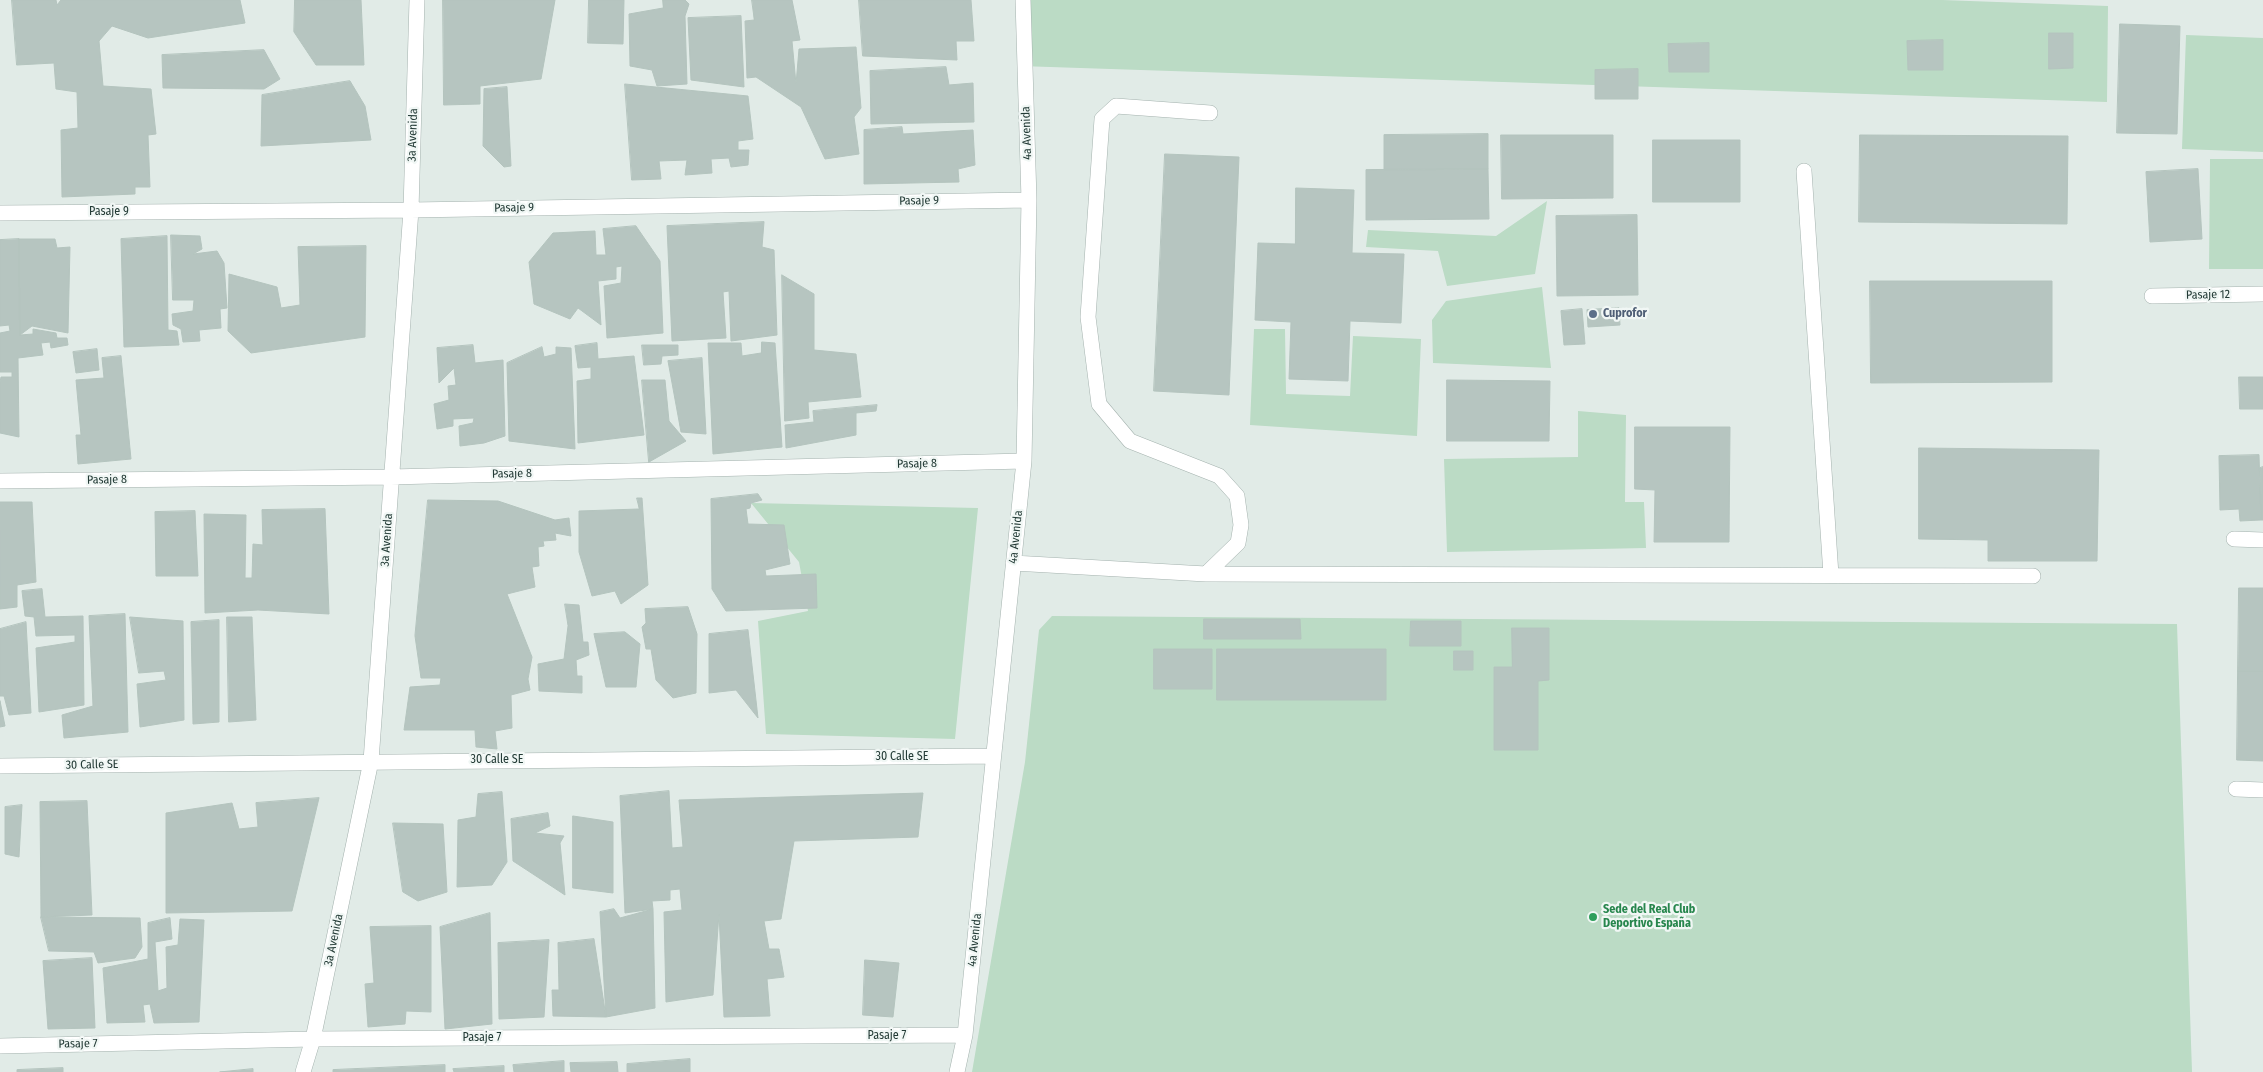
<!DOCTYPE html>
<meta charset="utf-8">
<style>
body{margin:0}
canvas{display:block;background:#e1ebe7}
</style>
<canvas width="2263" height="1072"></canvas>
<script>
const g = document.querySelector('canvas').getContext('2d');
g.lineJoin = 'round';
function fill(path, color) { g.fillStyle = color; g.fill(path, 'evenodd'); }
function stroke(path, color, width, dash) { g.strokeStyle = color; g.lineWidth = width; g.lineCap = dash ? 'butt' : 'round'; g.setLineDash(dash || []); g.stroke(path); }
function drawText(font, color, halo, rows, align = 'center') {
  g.font = font + ' "Fira Sans Condensed",sans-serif'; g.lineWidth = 4.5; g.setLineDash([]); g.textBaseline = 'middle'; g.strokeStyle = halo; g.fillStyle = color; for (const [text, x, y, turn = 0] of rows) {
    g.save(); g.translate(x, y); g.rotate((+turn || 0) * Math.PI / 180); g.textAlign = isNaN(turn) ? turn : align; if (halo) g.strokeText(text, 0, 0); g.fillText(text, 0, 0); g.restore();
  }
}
const green = new Path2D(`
 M1023 0H1942L2108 6 2107 102 1020 66Z
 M2186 35 2263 38V152L2182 149Z
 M2210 159H2263V269H2209Z
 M1547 201 1535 274 1447 286 1438 251 1366 247 1368 230 1496 236Z
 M1542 287 1551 368 1433 363 1432 320 1446 301Z
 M1254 329H1285L1286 394 1350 396 1353 336 1421 339 1417 436 1250 425Z
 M1578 411 1626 415 1625 502H1644L1646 548 1447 552 1444 459 1578 457Z
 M751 503 978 508 955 739 766 734 758 621 808 611 799 562Z
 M1052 616 2177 624 2192 1072H972L1025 762 1039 630Z`);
const building = new Path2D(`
 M12 0H56L57 5 61 0H240L245 23 148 38 112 26 99 41 103 86 151 89 156 134 148 135 150 187H135V194L62 197 61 130 78 128 77 92 56 89 54 63 17 65Z
 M295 0H361L364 65H316L294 32Z
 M443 0H555L541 79 480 86V104L444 105Z
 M589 0H624L623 44 588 43Z
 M663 0H685L689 4 685 16 687 84 657 86 652 70 630 66 629 14 663 8Z
 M752 0H792L800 40 792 41 796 84 799 49 856 47 861 108 854 117 859 154 825 159 801 107 756 77 747 78 745 21 754 20Z
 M859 0H971L974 41H956L957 60 863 56Z
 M741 16 744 87 691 80 688 18Z
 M2120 24 2180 26 2177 134 2117 133Z
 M2049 33H2073V68L2049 69Z
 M1943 40V70H1908L1907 41Z
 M1709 43V72H1669L1668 44Z
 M264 50 280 79 264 89 163 88 162 55Z
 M946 67 949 85 973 83 974 122 871 124 870 71Z
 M1638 69V99H1595V70Z
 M350 81 365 106 371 140 261 146 262 95Z
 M625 84 748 96 753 139 738 141V150H749L748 165 731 167 729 158 711 159 712 173 685 175 687 160 659 161 661 179 632 180Z
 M507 87 511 166 504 167 483 146 484 89Z
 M902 127 903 134 973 130 975 165 958 169 959 182 864 184V130Z
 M1488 134V169L1384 170V135Z
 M1501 135H1613V198L1502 199Z
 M1860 135 2068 136 2067 224 1859 222Z
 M1653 140H1740V202H1653Z
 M1165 154 1239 157 1229 395 1154 391Z
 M1488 169 1489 219 1366 220V170Z
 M2198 169 2202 239 2150 242 2146 172Z
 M1296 188 1354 190 1352 253 1404 254 1401 323 1350 321 1348 381 1289 379 1291 322 1255 320 1258 243 1295 244Z
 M1637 215 1638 295 1557 296 1556 216Z
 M764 222 762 247 774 250 777 335 731 341 729 291 723 292 726 338 672 341 667 226Z
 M636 226 660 261 663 333 607 338 604 286 621 283 622 266 616 267V279L598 281 601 325 578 308 570 319 534 304 529 262 553 233 595 231 596 255H606L603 229Z
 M171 235 200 236 202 249 193 254 217 251 224 263 227 308 220 309 221 328 199 330 200 341 183 342 181 329 173 325 172 314 193 311 194 300H173Z
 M167 236 168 330 177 331 179 345 124 347 121 239Z
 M19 239 20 335 33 334V329L56 333 57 338H67L68 345 51 348 50 342 41 343 43 355 18 358 19 437 0 433V382L1 377H12V372H0V333L10 331 9 325 0 326V240Z
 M19 239H55L57 248 70 247 68 333 32 326 20 335Z
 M366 246 365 337 251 353 228 331 229 274 277 287 281 308 300 305 298 247Z
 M782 275 814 294V350L856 354 861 397 808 402 809 418 785 421Z
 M1870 281H2052V382L1871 383Z
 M1619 308 1620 325 1588 327 1587 310Z
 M1582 309 1585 344 1564 345 1561 311Z
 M762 342 775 343 782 447 713 454 708 343H741L742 356 761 353Z
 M597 343 598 359 634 356 644 435 578 443 577 381 591 379V367L578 368 575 346Z
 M473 345 475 363 503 360 505 436 484 443 460 446 459 426 473 423 474 418 453 419V426L437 429 434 404 449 400 448 386 456 385 454 368 439 383 437 348Z
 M642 345H678V355L662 356 661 364 644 365Z
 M542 347 544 357 556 354V347L571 348 575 449 509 441 507 363Z
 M97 349 99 370 76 373 73 352Z
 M121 356 131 459 78 464 76 435H81L76 380 104 378 102 358Z
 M702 358 706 434 681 432 668 361Z
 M2239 377H2263V409H2240Z
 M642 380H665L669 421 686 441 649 462Z
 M1447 380 1550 381 1549 441H1447Z
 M877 405 876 411 856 413V435L786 448 785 425 814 422 813 411Z
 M1635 427H1730L1729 542H1654L1655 490 1635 489Z
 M1919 448 2099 450 2097 561H1988V540L1919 539Z
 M2259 455 2261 520 2240 521 2239 509 2220 510 2219 456Z
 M2263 467V520H2261L2260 468Z
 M758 494 762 500 751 503 750 508 746 509 748 524 784 525 790 564 765 570 766 576 816 574 817 608 726 611 712 589 711 499Z
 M637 498H642L648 585 621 604 615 591 592 596 579 552V511L639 509Z
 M428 500 498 501 555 520 569 518 571 536 555 533 556 540 543 541 544 546 538 547 539 566 532 567 535 587 507 594 532 657 528 679 530 690 511 695 512 728 495 731 497 749 476 747 475 730H404L410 687 440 685 441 678H421L415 636Z
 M0 502H32L36 582 17 585V607L0 609Z
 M325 509 329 614 258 610 205 613 204 514 246 515 245 578H252L253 544 263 545 262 510Z
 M195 511 198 576H156L155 512Z
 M2239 588H2263V671H2238Z
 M42 589 45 617 83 616 84 705 39 712 36 648 75 642V635L36 636 34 617 25 616 22 591Z
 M565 604 579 605 583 642H588L589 655 576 660 577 676H582V693L539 691 538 664 564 659 568 626Z
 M688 607 697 634 696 693 673 698 656 680 651 649H646L642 627 646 623 645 609Z
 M125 614 128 732 64 738 62 715 93 706 89 616Z
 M130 617 183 621 184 720 140 727 137 684 166 680 164 671 139 673Z
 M227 617H252L256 720 229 722Z
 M1204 619H1300L1301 639H1204Z
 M219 620V722L193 724 191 622Z
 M1411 621H1461V646H1410Z
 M26 622 31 713 9 715 4 696H0V629Z
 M1512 628H1549V680L1538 681V750H1494V667H1512Z
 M748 630 758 718 736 690 709 693V634Z
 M625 632 640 644 636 687H606L594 634Z
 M1154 649H1212V689H1154Z
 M1217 649H1386V700H1217Z
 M1454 651H1473V670H1454Z
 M2238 671H2263V761L2237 760Z
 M0 701 5 726 0 727Z
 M669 791 672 848 683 847 679 800 923 793 918 837 794 841 781 919 764 921 769 949H779L784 977 767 979 770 1016 724 1017 719 914 713 995 666 1002 664 912 682 910 680 889 670 890V900L652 901 653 909 625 913 620 796Z
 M502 792 507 862 492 885 457 887 458 820 476 817 478 794Z
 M319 798 292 911 166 913V813L232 803 239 829 258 827 256 803Z
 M87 801 92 915 41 917 40 802Z
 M22 805 19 857 5 854V807Z
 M548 813 550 826 535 833 564 836 560 843 565 895 513 861 511 819Z
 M573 816 613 822V893L573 888Z
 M393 823 443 824 447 892 418 901 403 892Z
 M614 909 620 918 653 909 655 1008 606 1017 600 912Z
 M490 913 492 1024 445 1029 440 927Z
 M41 917 140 918 142 947 135 958 98 963 94 952 49 951Z
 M170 918 172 939 155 942 158 991 167 988 166 947 178 945 180 919 204 920 199 1022 154 1023 150 1004 143 1005 145 1022 107 1023 103 968 148 959V923Z
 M431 926V1012L406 1011 405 1024 368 1027 365 984 374 983 370 927Z
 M594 939 606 1017 553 1016 552 990H559L558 943Z
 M549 940 544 1017 499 1019 498 943Z
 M92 958 95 1028 48 1029 43 961Z
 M865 960 899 963 893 1017 863 1015Z
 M690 1059V1072H627V1064Z
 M564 1061V1072H514L513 1065Z
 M617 1062 618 1072H571L570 1063Z
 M445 1065V1072H333V1070Z
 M504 1066V1072H454L453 1069Z
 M63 1068V1072H17V1070Z
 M253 1069V1072H220Z`);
const minor = new Path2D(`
 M1804 171 1831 575
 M0 213 411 210 1029 200
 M2152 296 2263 294
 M0 481 391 477 1024 461
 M2234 539 2263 540
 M1013 563 1206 574 1238 543 1241 525 1237 496 1219 476 1130 441 1099 404 1088 317 1102 119 1116 106 1210 113
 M1206 574 2033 576
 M0 766 993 756
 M2236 789 2263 790
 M0 1046 313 1039 965 1035
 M303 1072 313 1039 371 761 411 210 417 0
 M957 1072 965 1035 1024 461 1029 200 1023 0`);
const markers = [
 [1593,314,5,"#5c6f8a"],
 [1593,917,5,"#2e9e5b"]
];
const streetNames = [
 ["4a Avenida",1027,133,-92],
 ["3a Avenida",413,135,-88],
 ["Pasaje 9",919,201,-1],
 ["Pasaje 9",514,208,-1],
 ["Pasaje 9",109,212],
 ["Pasaje 12",2208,295,-1],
 ["Pasaje 8",917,464,-1],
 ["Pasaje 8",512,474,-1],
 ["Pasaje 8",107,480,-1],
 ["4a Avenida",1016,537,-84],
 ["3a Avenida",387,540,-86],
 ["30 Calle SE",902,757],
 ["30 Calle SE",497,760],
 ["30 Calle SE",92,765,-1],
 ["3a Avenida",334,940,-78],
 ["4a Avenida",975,940,-84],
 ["Pasaje 7",887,1036],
 ["Pasaje 7",482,1038],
 ["Pasaje 7",78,1044,-1]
];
const serviceNames = [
 ["Cuprofor",1603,314]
];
const leisureNames = [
 ["Sede del Real Club",1603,910],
 ["Deportivo España",1603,924]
];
fill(green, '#bbdbc5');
fill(building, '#b6c5c0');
stroke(building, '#b4c4be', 1);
stroke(minor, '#a4b2ae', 16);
stroke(minor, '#fff', 15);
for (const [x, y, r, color] of markers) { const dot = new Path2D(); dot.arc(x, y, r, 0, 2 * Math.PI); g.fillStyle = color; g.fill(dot); stroke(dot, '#f1f7f5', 2); }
drawText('12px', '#223a35', '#f1f7f5', streetNames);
drawText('bold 12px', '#4e5e75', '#f1f7f5', serviceNames, 'left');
drawText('bold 12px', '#27864d', '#f1f7f5', leisureNames, 'left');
</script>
